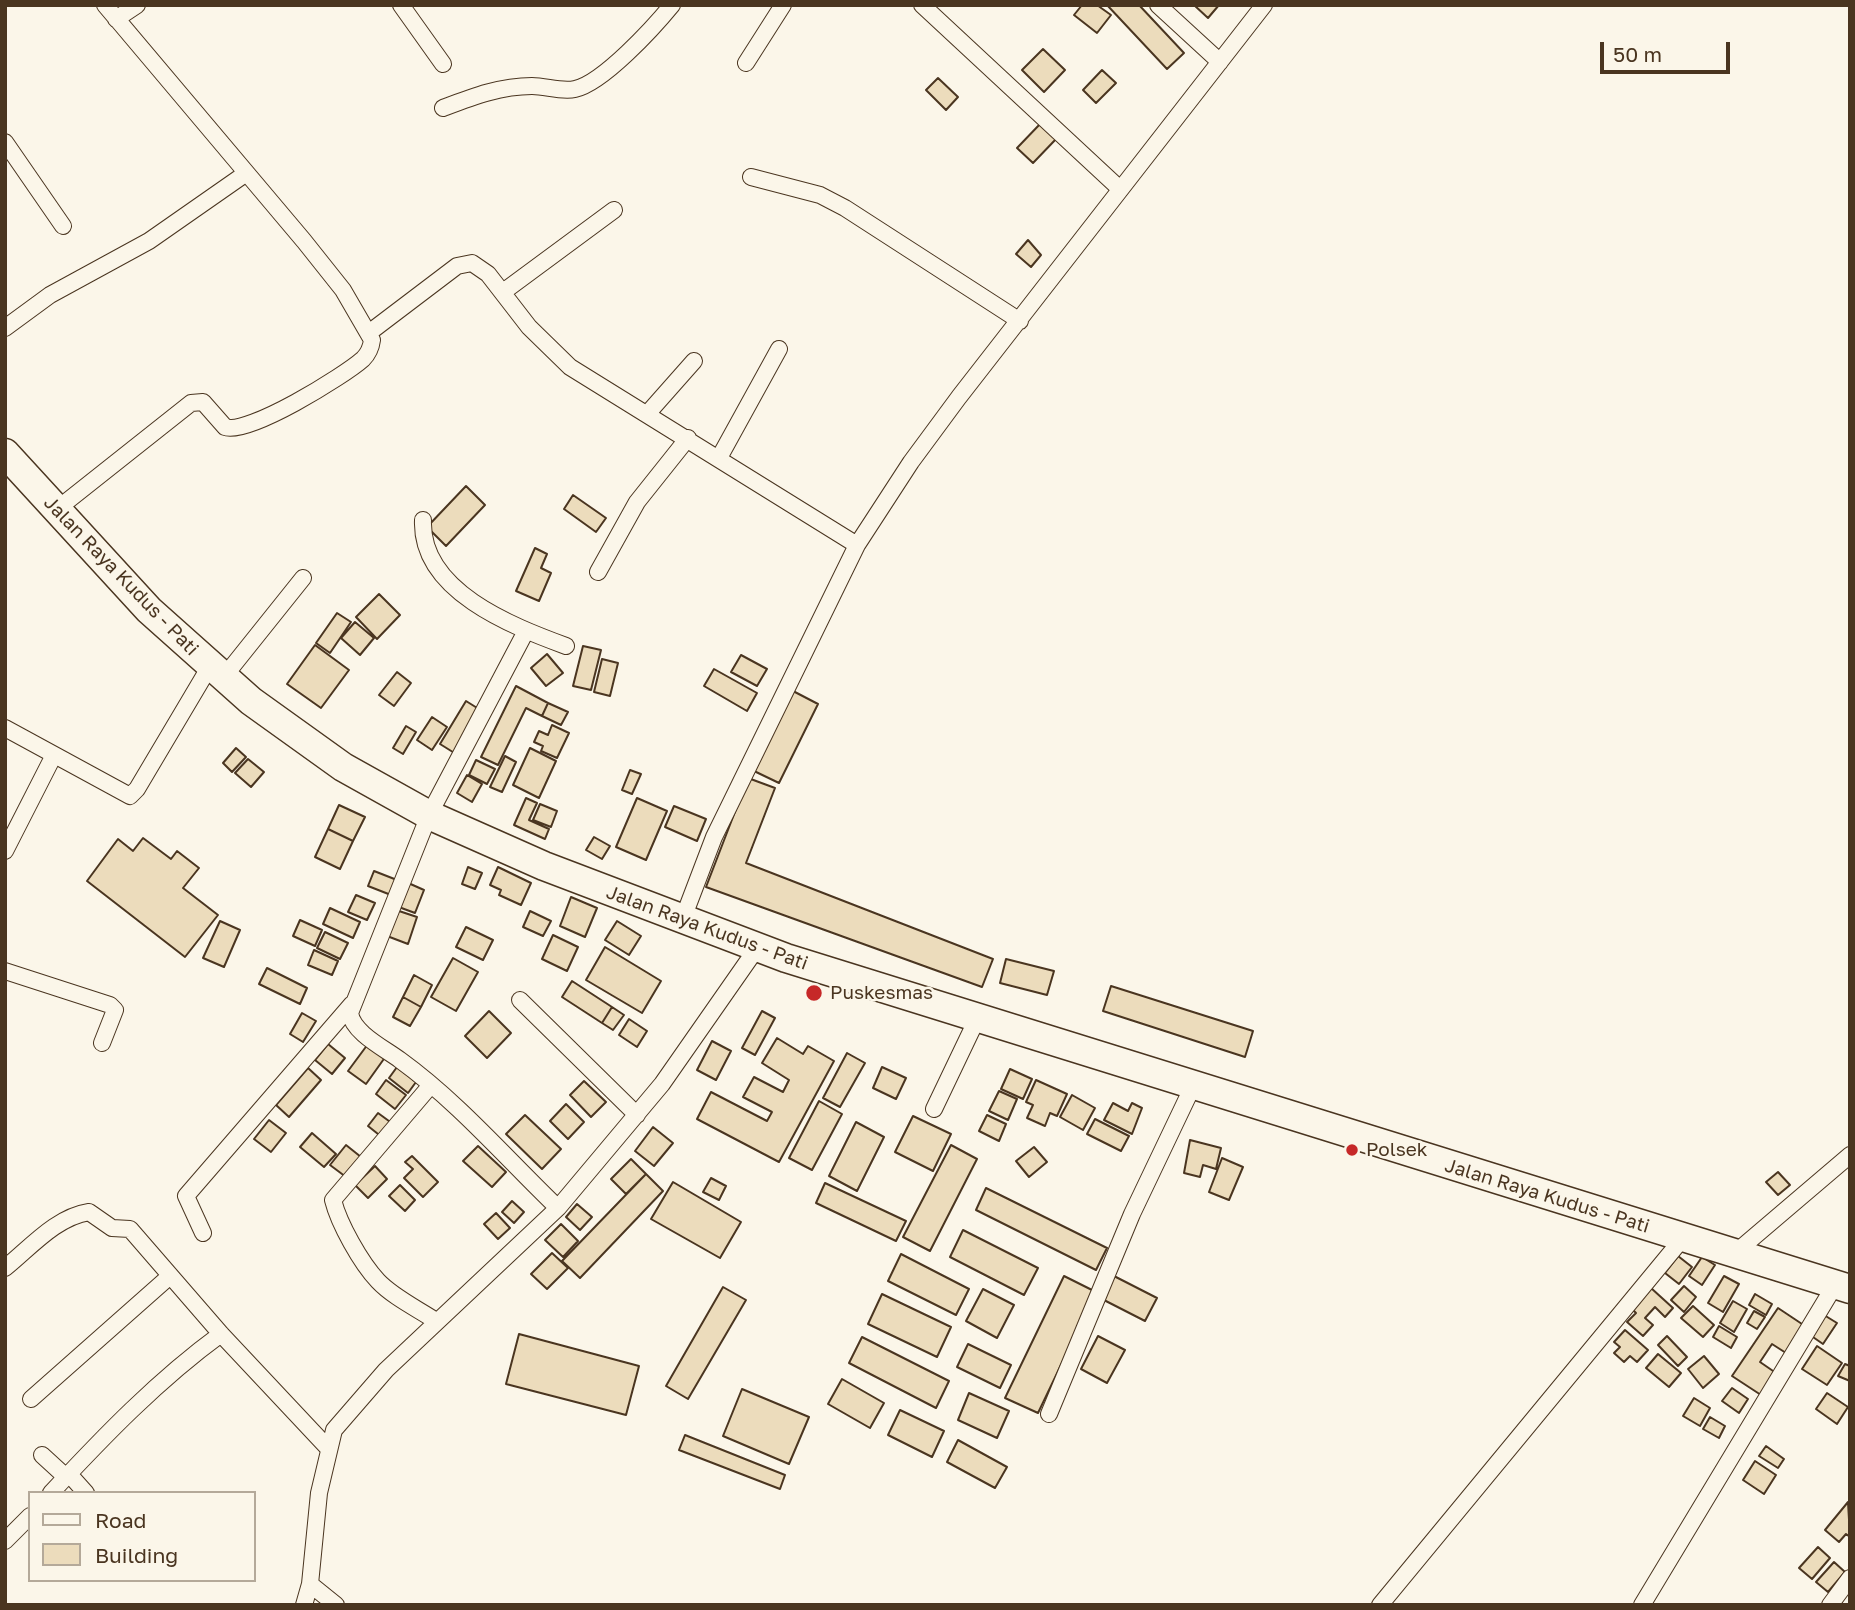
<!DOCTYPE html>
<style>
body{margin:0}
#map{position:relative;width:1855px;height:1610px;overflow:hidden;background:#fbf6e9;font-family:"Golos Text",sans-serif}
canvas{display:block}
.frame{position:absolute;inset:0;border:7px solid #4a3520;pointer-events:none}
.legend{position:absolute;left:28px;top:1491px;width:228px;height:91px;box-sizing:border-box;background:#fbf6e9;border:2px solid #b4a999;margin:0;padding:9px 12px;list-style:none;font-size:21px;color:#4a3520}
.legend li{display:flex;align-items:center;gap:14px;height:35px}
.legend b{width:35px;border:2px solid #b4a999}
.scale{position:absolute;left:1600px;top:42px;width:130px;height:32px;box-sizing:border-box;border:4px solid #4a3520;border-top:0;padding-left:9px;font-size:21px;line-height:24px;white-space:nowrap;color:#4a3520;-webkit-text-stroke:5px #fbf6e9;paint-order:stroke}
</style>
<div id="map">
<canvas width="1855" height="1610"></canvas>
<div class="frame"></div>
<ul class="legend">
<li><b style="height:9px;background:#fbf6e9"></b>Road</li>
<li><b style="height:19px;background:#ecdcbc"></b>Building</li>
</ul>
<div class="scale">50 m</div>
</div>
<script>
const g = document.querySelector('canvas').getContext('2d');
g.lineJoin = 'round';
function fill(path, color) { g.fillStyle = color; g.fill(path, 'evenodd'); }
function stroke(path, color, width, dash) { g.strokeStyle = color; g.lineWidth = width; g.lineCap = dash ? 'butt' : 'round'; g.setLineDash(dash || []); g.stroke(path); }
function drawText(font, color, halo, rows, align = 'center') {
  g.font = font + ' "Golos Text",sans-serif'; g.lineWidth = 5; g.setLineDash([]); g.textBaseline = 'middle'; g.strokeStyle = halo; g.fillStyle = color; for (const [text, x, y, turn = 0] of rows) {
    g.save(); g.translate(x, y); g.rotate((+turn || 0) * Math.PI / 180); g.textAlign = isNaN(turn) ? turn : align; if (halo) g.strokeText(text, 0, 0); g.fillText(text, 0, 0); g.restore();
  }
}
const building = new Path2D(`
 M1082 5H1097L1111 15 1097 33 1074 15Z
 M1107 5H1139L1184 53 1167 69Z
 M1194 5H1219L1208 18Z
 M1043 49 1065 70 1044 92 1022 70Z
 M1102 70 1116 83 1096 103 1083 90Z
 M938 78 958 97 946 110 926 90Z
 M1041 123 1057 138 1033 163 1017 148Z
 M1028 240 1041 255 1031 267 1016 254Z
 M466 486 485 505 446 546 427 527Z
 M573 495 606 518 596 532 564 509Z
 M535 548 547 554 541 568 551 573 539 601 516 591Z
 M379 594 400 615 377 639 356 617Z
 M337 613 351 622 330 653 316 643Z
 M355 622 374 638 360 655 341 638Z
 M315 645 349 670 321 708 287 684Z
 M583 646 601 650 591 690 573 686Z
 M547 654 563 673 546 686 531 668Z
 M741 655 767 669 757 686 731 672Z
 M602 659 618 663 610 696 594 692Z
 M714 669 757 693 747 711 704 686Z
 M397 672 411 683 394 706 379 695Z
 M516 686 548 703 542 716 526 708 498 765 481 757Z
 M793 691 818 704 779 783 754 771Z
 M466 701 482 711 456 754 440 744Z
 M548 703 568 712 561 725 542 716Z
 M432 717 447 727 432 750 417 740Z
 M552 725 569 733 557 758 541 751 543 746 534 742 539 731 548 735Z
 M406 726 416 732 403 754 393 748Z
 M236 748 246 757 232 772 223 763Z
 M530 748 556 761 539 798 513 785Z
 M505 756 516 762 502 792 490 787Z
 M248 759 264 772 251 787 235 773Z
 M476 760 495 769 487 784 469 775Z
 M630 770 641 774 632 794 622 790Z
 M467 775 482 784 472 802 457 793Z
 M748 778 775 788 746 863 993 959 982 987 706 887Z
 M526 798 537 803 529 820 549 829 545 839 514 825Z
 M637 798 667 811 646 860 616 847Z
 M540 804 557 811 551 827 533 820Z
 M339 805 365 817 353 841 328 829Z
 M674 806 706 819 697 841 665 827Z
 M328 829 353 841 340 869 315 857Z
 M594 837 610 846 602 859 586 850Z
 M143 838 171 859 177 851 199 868 183 888 218 915 185 957 87 881 118 839 133 851Z
 M468 867 482 873 475 889 462 884Z
 M498 867 531 883 521 905 499 895 501 890 490 885Z
 M374 871 397 880 391 895 368 886Z
 M406 882 424 890 415 913 396 906Z
 M356 895 375 903 367 920 348 912Z
 M571 897 597 908 585 937 560 926Z
 M330 908 360 922 353 938 323 924Z
 M396 910 417 917 408 944 387 936Z
 M530 911 551 921 543 936 523 927Z
 M300 920 322 930 315 946 293 936Z
 M220 921 240 930 224 967 203 958Z
 M617 921 641 936 629 955 605 940Z
 M466 927 493 940 483 960 456 947Z
 M325 932 348 943 340 959 317 948Z
 M553 935 578 947 567 971 542 959Z
 M605 947 661 981 642 1013 586 980Z
 M314 950 338 961 332 975 308 965Z
 M453 958 478 972 456 1011 431 997Z
 M1006 959 1054 971 1047 995 1000 983Z
 M267 968 307 988 300 1004 259 984Z
 M414 975 432 985 421 1007 403 997Z
 M572 981 612 1007 602 1023 562 997Z
 M1111 986 1253 1031 1245 1057 1103 1011Z
 M403 997 421 1007 410 1026 393 1017Z
 M612 1007 624 1015 613 1030 602 1023Z
 M489 1011 511 1033 487 1058 465 1036Z
 M762 1011 775 1018 755 1055 742 1048Z
 M302 1013 316 1021 303 1042 290 1034Z
 M629 1019 647 1031 637 1047 619 1035Z
 M777 1038 803 1054 808 1046 834 1061 779 1162 697 1119 711 1092 767 1121 772 1112 743 1097 754 1077 783 1092 789 1080 762 1063Z
 M712 1041 731 1051 716 1080 697 1070Z
 M328 1044 345 1058 332 1074 315 1060Z
 M368 1044 386 1056 366 1084 348 1071Z
 M847 1053 865 1063 840 1107 823 1098Z
 M397 1067 416 1082 408 1093 389 1078Z
 M882 1067 906 1078 896 1099 873 1088Z
 M308 1068 321 1080 289 1117 276 1105Z
 M1010 1069 1032 1079 1023 1099 1001 1089Z
 M386 1080 406 1095 395 1109 376 1094Z
 M1036 1080 1067 1094 1057 1116 1050 1113 1045 1126 1027 1118 1033 1105 1026 1102Z
 M584 1081 606 1102 591 1117 570 1095Z
 M999 1091 1017 1099 1008 1120 989 1111Z
 M1072 1095 1095 1108 1083 1130 1060 1117Z
 M819 1101 842 1114 812 1170 789 1158Z
 M1113 1103 1128 1111 1132 1103 1142 1108 1132 1134 1104 1120Z
 M566 1104 584 1122 568 1139 550 1121Z
 M378 1113 393 1124 383 1138 368 1126Z
 M525 1115 561 1149 542 1169 506 1134Z
 M987 1115 1006 1124 999 1141 979 1131Z
 M913 1116 951 1134 933 1171 895 1152Z
 M1095 1119 1129 1136 1121 1151 1087 1134Z
 M269 1120 286 1133 271 1152 254 1139Z
 M856 1122 884 1137 857 1191 829 1176Z
 M653 1127 673 1143 654 1166 635 1151Z
 M312 1133 336 1154 324 1167 300 1147Z
 M1190 1140 1221 1148 1216 1169 1203 1165 1200 1177 1184 1173Z
 M346 1145 361 1157 346 1177 330 1165Z
 M951 1145 977 1159 930 1251 903 1237Z
 M478 1146 506 1172 492 1187 463 1161Z
 M1034 1147 1047 1162 1029 1177 1016 1161Z
 M412 1156 438 1182 423 1197 404 1178 413 1169 405 1162Z
 M1222 1158 1243 1167 1229 1200 1209 1192Z
 M631 1159 646 1174 626 1194 611 1179Z
 M375 1166 387 1179 368 1198 355 1185Z
 M1778 1172 1790 1185 1778 1195 1766 1182Z
 M646 1174 663 1191 580 1278 562 1261Z
 M711 1178 726 1186 719 1200 703 1192Z
 M673 1182 741 1222 720 1258 651 1219Z
 M825 1183 906 1221 896 1241 816 1203Z
 M400 1185 415 1200 405 1211 389 1196Z
 M986 1188 1107 1248 1096 1270 976 1210Z
 M512 1201 524 1212 514 1223 502 1212Z
 M577 1204 592 1217 580 1230 566 1217Z
 M496 1213 510 1228 498 1239 484 1224Z
 M561 1224 578 1241 563 1257 545 1240Z
 M963 1230 1038 1268 1024 1295 950 1257Z
 M552 1253 568 1268 547 1289 531 1274Z
 M901 1254 969 1289 956 1315 888 1281Z
 M1678 1256 1692 1267 1679 1284 1665 1273Z
 M1702 1257 1715 1265 1702 1285 1689 1276Z
 M1112 1275 1157 1298 1145 1321 1100 1298Z
 M1064 1276 1096 1292 1038 1413 1005 1398Z
 M1724 1276 1739 1284 1723 1312 1708 1303Z
 M1684 1286 1696 1297 1684 1312 1671 1300Z
 M723 1287 746 1300 688 1399 666 1386Z
 M1651 1288 1673 1308 1665 1317 1655 1307 1645 1318 1653 1325 1643 1336 1627 1322 1636 1313 1632 1309Z
 M983 1289 1014 1305 997 1338 966 1321Z
 M882 1294 951 1327 937 1357 868 1324Z
 M1755 1294 1772 1304 1766 1315 1749 1305Z
 M1733 1301 1747 1309 1734 1332 1720 1323Z
 M1693 1306 1714 1325 1703 1337 1681 1318Z
 M1778 1308 1805 1326 1786 1353 1772 1344 1760 1362 1776 1373 1761 1395 1732 1376Z
 M1754 1311 1765 1317 1757 1329 1747 1323Z
 M1824 1315 1837 1323 1823 1344 1810 1335Z
 M1719 1326 1737 1337 1731 1348 1713 1337Z
 M1625 1330 1648 1350 1637 1362 1630 1356 1624 1362 1614 1353 1620 1347 1614 1342Z
 M519 1334 639 1366 626 1415 506 1384Z
 M1098 1336 1125 1350 1107 1383 1081 1369Z
 M1667 1336 1687 1357 1678 1366 1658 1345Z
 M862 1337 949 1381 936 1408 849 1363Z
 M968 1344 1011 1365 1000 1388 957 1367Z
 M1817 1346 1842 1363 1827 1385 1802 1369Z
 M1658 1354 1681 1373 1669 1387 1646 1368Z
 M1704 1356 1719 1374 1703 1388 1688 1369Z
 M1845 1364 1850 1366V1381L1838 1376Z
 M842 1379 884 1403 870 1428 828 1404Z
 M1732 1388 1748 1399 1739 1413 1722 1401Z
 M742 1389 809 1417 789 1464 723 1436Z
 M969 1393 1009 1411 997 1438 958 1420Z
 M1827 1393 1848 1407 1837 1424 1816 1409Z
 M1694 1398 1710 1408 1700 1426 1683 1416Z
 M900 1410 944 1431 932 1457 888 1435Z
 M1710 1417 1725 1426 1719 1438 1703 1429Z
 M685 1435 785 1475 780 1489 679 1450Z
 M958 1440 1007 1467 995 1488 947 1462Z
 M1766 1446 1784 1459 1778 1468 1759 1456Z
 M1755 1461 1776 1475 1764 1494 1743 1480Z
 M1848 1502 1850 1537 1846 1534 1839 1542 1825 1530Z
 M1818 1547 1830 1558 1812 1579 1799 1568Z
 M1834 1562 1845 1572 1828 1592 1816 1582Z`);
const street = new Path2D(`
 M401 5 443 64
 M922 5 1120 189
 M1158 5 1220 62
 M116 19 137 5
 M746 63 783 5
 M443 108C472 97 500 86 532 86 546 86 561 92 575 89 603 83 654 27 672 5
 M5 142 63 226
 M751 177 820 195 845 208 1020 321
 M503 292 614 210
 M5 328 50 295 149 241 245 174
 M370 332 457 266 472 263 488 274 529 327 570 367 857 545
 M648 413 694 361
 M719 458 779 349
 M56 510 191 403 203 402 225 427C247 436 344 376 363 359 368 354 371 348 372 340L343 290 304 241 105 5
 M423 520C420 591 512 626 566 646
 M598 572 637 502 688 438
 M526 631 429 815 350 1013C353 1033 384 1048 400 1060 458 1102 506 1158 558 1208
 M223 678 303 578
 M5 728 130 796 137 789 210 666
 M5 851 54 755
 M682 921 714 837 857 545 911 462 959 397 1264 5
 M5 971 110 1005 115 1010 102 1043
 M520 1000 637 1115
 M431 1085 333 1200C339 1224 361 1263 378 1281 393 1297 418 1309 436 1321
 M934 1109 977 1019
 M203 1233 186 1196 352 1004
 M1735 1253 1850 1155
 M5 1268C30 1248 56 1217 89 1212L112 1228 130 1229 221 1334 328 1448
 M31 1399 170 1276
 M1049 1414 1132 1214 1193 1086
 M42 1455 66 1477
 M69 1474 86 1493
 M51 1493C104 1436 158 1380 221 1334
 M5 1541 30 1516
 M310 1584 336 1605
 M304 1605 310 1584 319 1493 334 1430 386 1370 558 1208 662 1084 757 948
 M1380 1605 1683 1238
 M1642 1605 1835 1285
 M1830 1605 1850 1578`);
const highway = new Path2D(`
 M5 453 149 610 251 701 343 767 429 815 544 866 786 958 1850 1289`);
const markers = [
 [814,993,9,"#c62828"],
 [1352,1150,7,"#c62828"]
];
const streetNames = [
 ["Jalan Raya Kudus - Pati",121,576,46],
 ["Jalan Raya Kudus - Pati",707,928,20],
 ["Jalan Raya Kudus - Pati",1547,1196,17]
];
const poiNames = [
 ["Puskesmas",830,993],
 ["Polsek",1366,1150]
];
fill(building, '#ecdcbc');
stroke(building, '#4a3520', 2);
stroke(street, '#4a3520', 18);
stroke(highway, '#4a3520', 31);
stroke(street, '#fbf6e9', 16);
stroke(highway, '#fbf6e9', 28);
for (const [x, y, r, color] of markers) { const dot = new Path2D(); dot.arc(x, y, r, 0, 2 * Math.PI); g.fillStyle = color; g.fill(dot); stroke(dot, '#fbf6e9', 2.5); }
drawText('19px', '#4a3520', '#fbf6e9', streetNames);
drawText('19px', '#4a3520', '#fbf6e9', poiNames, 'left');
</script>
